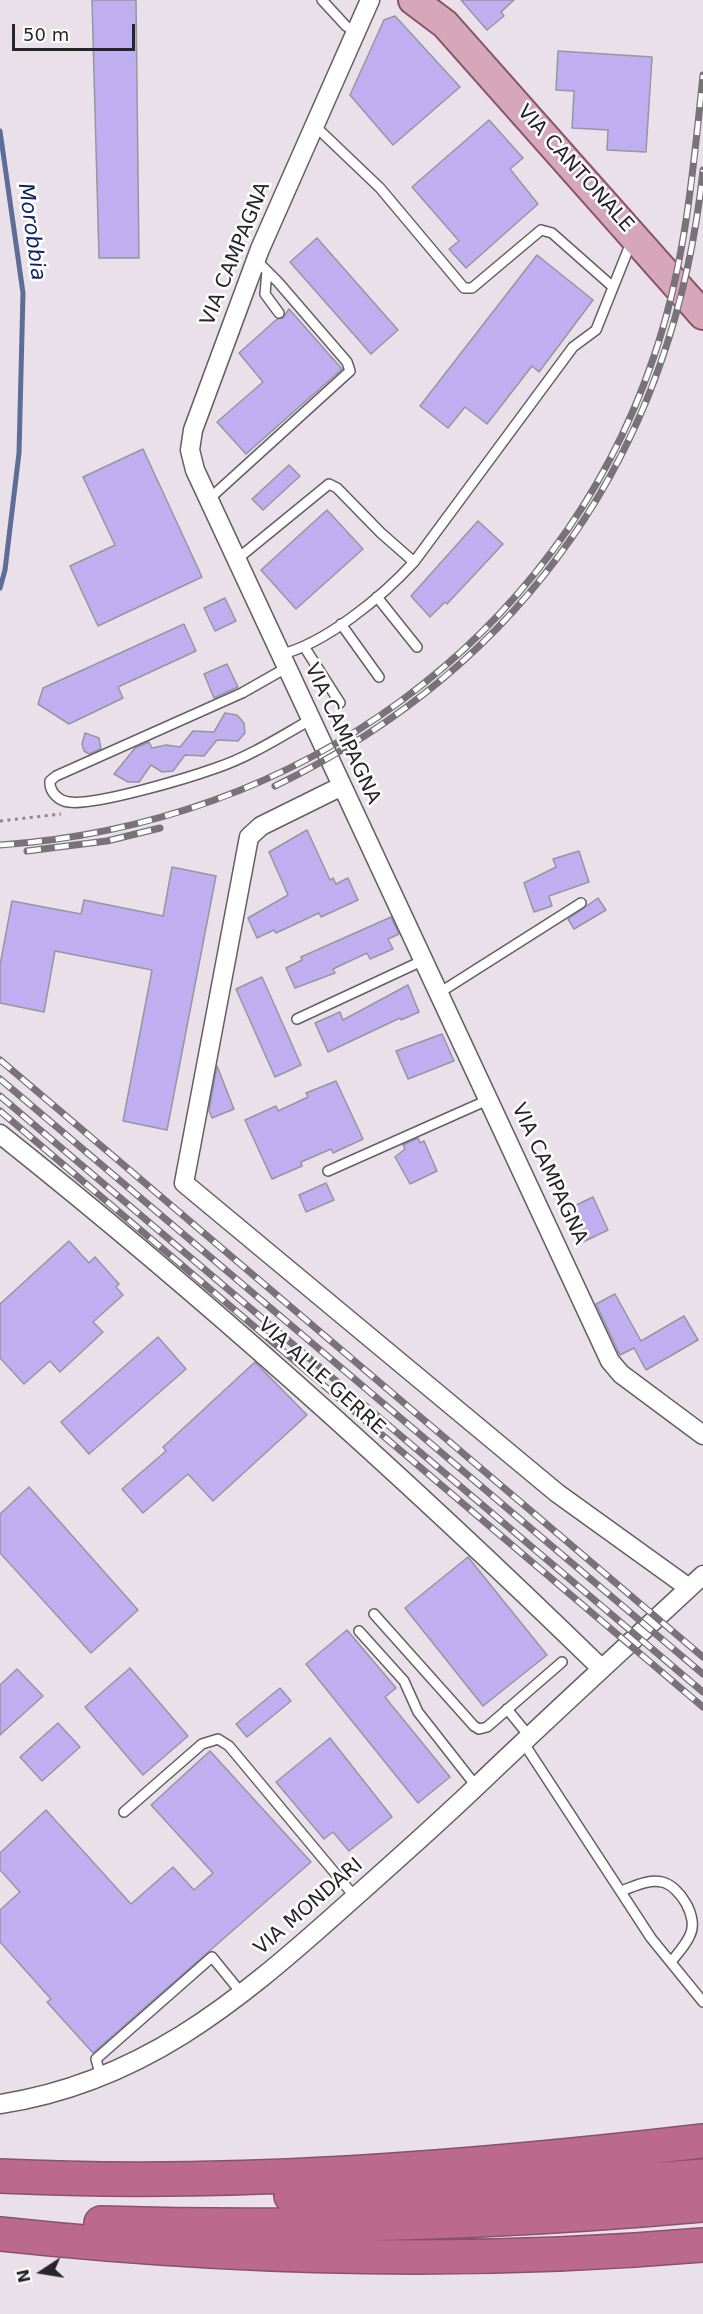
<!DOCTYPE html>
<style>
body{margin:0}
#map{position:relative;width:703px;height:2314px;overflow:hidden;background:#eae0ea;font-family:"DejaVu Sans",sans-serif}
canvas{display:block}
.north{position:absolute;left:12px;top:2242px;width:60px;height:60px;-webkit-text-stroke:4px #fff;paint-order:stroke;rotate:258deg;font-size:16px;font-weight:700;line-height:24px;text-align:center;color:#282528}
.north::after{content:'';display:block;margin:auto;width:21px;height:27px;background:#282528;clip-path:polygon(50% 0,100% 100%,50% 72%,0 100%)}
.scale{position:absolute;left:12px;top:24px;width:123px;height:27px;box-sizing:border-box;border:3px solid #282528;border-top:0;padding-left:8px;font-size:18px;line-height:21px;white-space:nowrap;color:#282528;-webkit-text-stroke:4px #fff;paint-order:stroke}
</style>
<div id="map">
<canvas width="703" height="2314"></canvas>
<div class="north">N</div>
<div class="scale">50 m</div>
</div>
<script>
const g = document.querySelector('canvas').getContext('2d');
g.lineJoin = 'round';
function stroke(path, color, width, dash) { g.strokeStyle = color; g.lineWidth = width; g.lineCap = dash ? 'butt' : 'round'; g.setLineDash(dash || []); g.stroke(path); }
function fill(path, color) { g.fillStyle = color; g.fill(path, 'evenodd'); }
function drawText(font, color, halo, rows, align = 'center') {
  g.font = font + ' "DejaVu Sans",sans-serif'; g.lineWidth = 5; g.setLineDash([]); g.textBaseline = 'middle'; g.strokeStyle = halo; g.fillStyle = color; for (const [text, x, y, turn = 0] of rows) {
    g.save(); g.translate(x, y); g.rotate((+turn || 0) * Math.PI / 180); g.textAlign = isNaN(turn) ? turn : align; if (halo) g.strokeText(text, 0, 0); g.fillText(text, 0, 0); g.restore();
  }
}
const stream = new Path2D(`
 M0 131 23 293 19 453 5 570 0 588`);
const building = new Path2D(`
 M92 0H136L139 258H99Z
 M461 0H514L501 12 504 16 487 30Z
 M395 16 460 87 393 145 350 95 384 20Z
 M558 51 652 57 646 152 607 150 608 130 572 128 574 91 556 90Z
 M489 120 523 158 510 169 538 204 466 268 449 249 459 241 412 187Z
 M317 238 398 330 371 354 290 262Z
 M537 255 593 300 539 372 532 366 487 424 465 407 448 428 420 406Z
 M289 309 342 369 246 454 217 422 263 382 239 353 277 319 283 318Z
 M143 449 202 577 98 626 70 566 115 545 83 477Z
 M289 465 300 476 263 510 252 499Z
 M327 510 363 549 296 609 261 570Z
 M478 521 503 544 447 604 445 602 430 617 411 596Z
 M225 598 236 621 215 631 204 608Z
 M184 624 196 651 118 687 123 698 69 724 38 704 43 688Z
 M227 664 238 687 214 698 204 674Z
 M225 713 237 715 244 723 245 733 238 741 217 740 204 756 185 755 173 771 162 772 151 765 139 782H128L114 774 135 748 149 742 152 748 166 745 180 747 193 731 214 732Z
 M85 733 99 738 101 749 89 754 84 751 82 744Z
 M307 830 330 880 333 878 336 884 348 878 358 900 321 917 319 913 276 933 274 930 257 938 248 918 288 895 269 852Z
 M579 851 589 882 549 896 552 906 534 912 524 883 556 867 553 859Z
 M172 867 216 876 167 1130 123 1121 152 970 55 951 44 1012 0 1003V965L12 901 81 914 84 900 163 916Z
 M598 898 606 910 574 929 568 919Z
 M391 917 399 934 388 939 393 949 370 959 367 953 333 969 335 973 295 988 286 968 302 960 301 957Z
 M262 977 301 1065 275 1077 236 989Z
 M408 985 419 1012 401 1020 400 1018 328 1052 315 1023 340 1012 343 1020Z
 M442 1034 454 1061 408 1079 396 1051Z
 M217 1066 234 1109 212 1118 209 1111Z
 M336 1081 363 1139 333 1153 331 1149 315 1156 301 1162 302 1166 272 1179 245 1120 276 1106 278 1111 308 1097 306 1093Z
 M418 1138 420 1143 424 1141 437 1171 410 1184 395 1157 405 1149 403 1145Z
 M326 1183 334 1200 306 1212 299 1195Z
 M593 1197 608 1230 583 1242 566 1210Z
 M69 1241 89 1263 95 1257 119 1284 116 1287 123 1295 93 1322 103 1332 60 1372 50 1361 24 1384 0 1358V1304Z
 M615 1294 641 1341 684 1316 698 1340 646 1370 634 1348 620 1355 596 1304Z
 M158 1337 186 1369 89 1454 61 1422Z
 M255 1362 307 1415 213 1501 188 1474 143 1513 122 1489 166 1451 163 1447Z
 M29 1487 138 1610 91 1653 0 1553V1514Z
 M468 1557 547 1655 483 1706 405 1608Z
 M347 1630 396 1688 385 1697 450 1777 418 1803 306 1664Z
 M130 1668 188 1736 143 1775 85 1707Z
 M17 1669 43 1696 0 1735V1685Z
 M280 1688 291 1701 247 1737 236 1724Z
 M58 1723 80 1747 42 1781 20 1757Z
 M330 1738 392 1817 349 1851 333 1832 324 1839 276 1782Z
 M210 1751 311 1862 93 2053 47 2002 51 1999 0 1942V1910L20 1892 0 1870V1853L46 1810 131 1904 173 1867 194 1890 213 1873 151 1805Z`);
const path = new Path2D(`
 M0 821 61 814`);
const lane = new Path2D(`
 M322 0 346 26 357 33
 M314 125 380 188 464 288H472L541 230 552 233 613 287
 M267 271 265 294 279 313
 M208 500 350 371 347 362 278 282 256 260
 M236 560 329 484 337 488 381 533 414 562
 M377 597 417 647
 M341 624 379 677
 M305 648 340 703
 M279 655C325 644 382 597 414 562L573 347 596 330 632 240
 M286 668 242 693 56 776 50 781C49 792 59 801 69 802 95 806 188 778 216 768 249 757 280 737 310 720
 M439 993 581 903
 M297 1019 424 960
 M328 1171 490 1099
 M374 1614 474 1726 479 1729 487 1727 562 1662
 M359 1631 404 1681 418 1712 476 1786
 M507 1709 529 1736
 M523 1742 651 1938 703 2002
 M124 1812 202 1744 218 1739 229 1746 355 1897
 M621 1891C633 1887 648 1879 662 1882 680 1886 699 1918 690 1935 686 1945 677 1954 671 1962
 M101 2077 96 2059 212 1957 243 1995`);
const street = new Path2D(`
 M370 0 260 249 193 430 190 450 195 470 610 1361 621 1374 703 1435
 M342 786 261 826 249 837 184 1183 557 1493 689 1588
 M0 1134C210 1301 409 1481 601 1668
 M0 2104C139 2083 235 2004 337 1913 384 1871 432 1829 478 1785 552 1714 628 1645 703 1575`);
const primary = new Path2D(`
 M413 0 445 24 703 315`);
const highway = new Path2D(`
 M0 2176C234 2187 470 2168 703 2141
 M291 2196 517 2190 703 2176
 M101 2223C302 2229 502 2223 703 2205
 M0 2234C233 2259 469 2265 703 2245`);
const rail = new Path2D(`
 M275 786C527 664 674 448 703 170
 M0 845C295 825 556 643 653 359 685 267 693 172 703 75
 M27 851 107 841 160 828
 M0 1060 703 1657
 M0 1079 703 1674
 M0 1096 703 1692
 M0 1111 703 1707`);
const streetNames = [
 ["VIA CANTONALE",575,169,48],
 ["VIA CAMPAGNA",236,254,-68],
 ["VIA CAMPAGNA",342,734,65],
 ["VIA CAMPAGNA",549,1174,65],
 ["VIA ALLE GERRE",321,1377,42],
 ["VIA MONDARI",309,1907,-41]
];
const waterNames = [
 ["Morobbia",31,232,82]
];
stroke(stream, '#5c6d97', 5);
fill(building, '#bfaef0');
stroke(building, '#9795a0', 1.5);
stroke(lane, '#665d66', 12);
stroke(street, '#665d66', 21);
stroke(primary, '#885268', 32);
stroke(highway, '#885268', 36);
stroke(path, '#8d868d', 3, [3, 4.5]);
stroke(lane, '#fff', 9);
stroke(street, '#fff', 18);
stroke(primary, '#d6a6b9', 28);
stroke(highway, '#bb6a8b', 33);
stroke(rail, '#797379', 7);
stroke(rail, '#fff', 4.5, [14]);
drawText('20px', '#282528', '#fff', streetNames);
drawText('italic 21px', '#0f2368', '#fff', waterNames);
</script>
